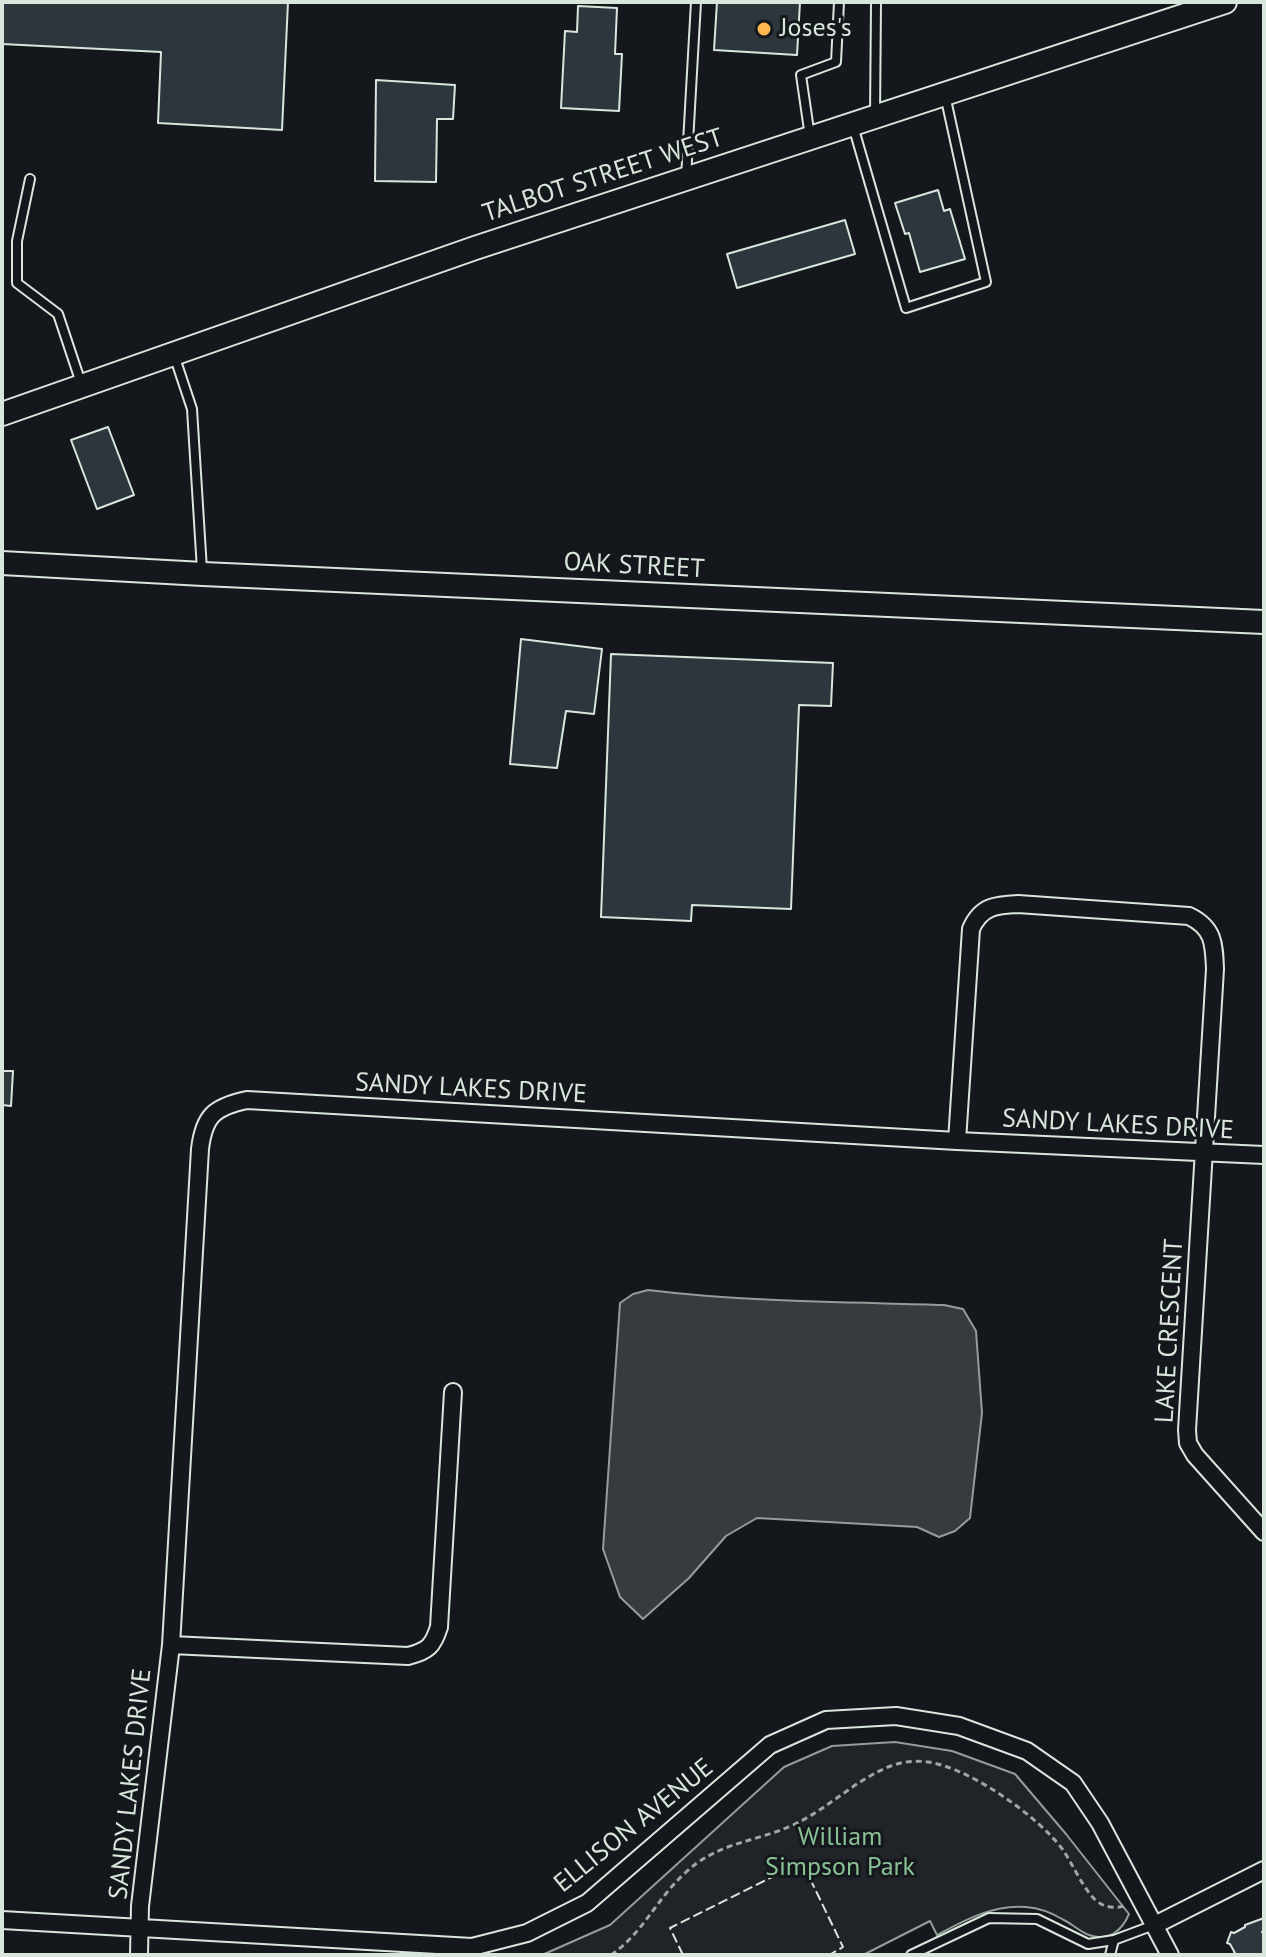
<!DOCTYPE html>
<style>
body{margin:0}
#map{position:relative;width:1266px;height:1957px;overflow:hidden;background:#14181c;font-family:"PT Sans",sans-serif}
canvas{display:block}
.frame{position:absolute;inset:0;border:4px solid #d8e6dc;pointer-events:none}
</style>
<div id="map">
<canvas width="1266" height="1957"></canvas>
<div class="frame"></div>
</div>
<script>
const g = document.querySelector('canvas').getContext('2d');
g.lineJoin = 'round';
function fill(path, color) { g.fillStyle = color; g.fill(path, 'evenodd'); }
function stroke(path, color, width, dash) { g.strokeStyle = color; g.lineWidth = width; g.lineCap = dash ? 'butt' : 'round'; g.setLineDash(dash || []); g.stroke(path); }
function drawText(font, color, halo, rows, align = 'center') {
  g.font = font + ' "PT Sans",sans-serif'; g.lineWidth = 6; g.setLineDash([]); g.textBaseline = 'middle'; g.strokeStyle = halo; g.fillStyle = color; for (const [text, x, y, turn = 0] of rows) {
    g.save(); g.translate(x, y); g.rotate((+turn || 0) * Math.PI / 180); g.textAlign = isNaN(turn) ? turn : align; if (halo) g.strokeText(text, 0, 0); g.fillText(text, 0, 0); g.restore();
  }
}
const green = new Path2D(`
 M895 1742 952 1751 1015 1774 1066 1834 1129 1914C1122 1931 1108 1942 1089 1935 1080 1932 1071 1923 1062 1919 1052 1913 1038 1908 1026 1907 994 1904 965 1920 937 1935L930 1921 863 1955H542L610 1925 784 1767 832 1746Z`);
const water = new Path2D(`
 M648 1290C746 1302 845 1302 944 1305L963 1309 976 1331 982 1413 970 1518 955 1531 939 1537 917 1527 757 1518 726 1536 689 1578 643 1619 620 1597 603 1549 620 1303 633 1294Z`);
const building = new Path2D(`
 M2 2H288L282 130 158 123 161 52 2 44Z
 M717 2H800L797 55 714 50Z
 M578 6 617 8 615 54H622L619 111 561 108 565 31 577 32Z
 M376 80 455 85 453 119H437L436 182 375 181Z
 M938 190 944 211 950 209 965 259 920 272 909 233 905 234 895 203Z
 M845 220 855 254 737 288 727 254Z
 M108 427 134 495 97 509 71 440Z
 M521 639 602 649 594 714 566 711 557 768 510 764Z
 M611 654 833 663 831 706 799 705 791 909 692 905 691 921 601 917Z
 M2 1071H13L11 1106 2 1105Z
 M1264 1918V1931L1262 1932 1264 1935V1955H1231L1235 1953 1230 1944 1227 1943 1231 1932 1234 1933 1245 1927V1925Z`);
const path = new Path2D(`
 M611 1955C643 1933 656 1900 684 1874 717 1842 753 1843 793 1825 826 1810 853 1782 886 1768 899 1762 914 1760 928 1762 970 1768 1038 1816 1063 1850 1073 1864 1086 1896 1101 1904 1108 1908 1117 1908 1125 1906`);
const lane = new Path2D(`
 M875 116 876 2
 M853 126 906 308 986 282 945 95
 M810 137 801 75 836 62 839 2
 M686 178 696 2
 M30 179 17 241V283L58 314 82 386
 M174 355 192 409 202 570
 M911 1955 989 1918 1037 1919 1088 1944 1114 1940
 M1110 1955 1114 1940 1154 1925`);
const street = new Path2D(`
 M957 1141 971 929C981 906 996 905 1018 904L1189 916C1214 928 1214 944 1215 969L1187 1430 1188 1443 1195 1455 1264 1532
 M453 1392 439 1627C433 1646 428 1651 408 1656L171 1645 200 1149C204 1116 214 1107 247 1100L957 1141 1264 1155
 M2 1920 472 1947 527 1933 587 1903 770 1745 826 1720 896 1716 959 1726 1027 1751 1073 1783 1100 1823 1170 1955
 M1155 1925 1264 1870
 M139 1955 140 1906 171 1645`);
const secondary = new Path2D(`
 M2 414 475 248 1225 2
 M2 563 203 574 1264 622`);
const fence = new Path2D(`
 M683 1955 670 1928 802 1862 843 1947 829 1955`);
const markers = [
 [764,29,8,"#ffb74d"]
];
const poiNames = [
 ["Joses's",780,29]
];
const streetNames = [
 ["TALBOT STREET WEST",603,176,-18],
 ["OAK STREET",634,566,3],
 ["SANDY LAKES DRIVE",471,1089,3],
 ["SANDY LAKES DRIVE",1118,1125,3],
 ["LAKE CRESCENT",1170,1331,-87],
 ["SANDY LAKES DRIVE",131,1784,-84],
 ["ELLISON AVENUE",634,1826,-39]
];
const parkNames = [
 ["William",840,1838],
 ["Simpson Park",840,1868]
];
fill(green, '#202428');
stroke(green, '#939e99', 2);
fill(water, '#363b3e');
stroke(water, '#939e99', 2);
fill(building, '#2c363c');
stroke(building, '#d8e6dc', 2);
stroke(lane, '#d8e6dc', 12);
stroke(street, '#d8e6dc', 20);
stroke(secondary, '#d8e6dc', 26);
stroke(path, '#9da8a2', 3, [6, 4]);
stroke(lane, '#14181c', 8);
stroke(street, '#14181c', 16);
stroke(secondary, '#14181c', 22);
stroke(fence, '#d8e6dc', 2, [10, 4]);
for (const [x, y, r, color] of markers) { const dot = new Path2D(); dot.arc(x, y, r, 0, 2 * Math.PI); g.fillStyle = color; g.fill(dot); stroke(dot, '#14181c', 3); }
drawText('26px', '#d8e6dc', '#14181c', poiNames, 'left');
drawText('26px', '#d8e6dc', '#14181c', streetNames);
drawText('26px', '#8ac095', '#14181c', parkNames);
</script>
